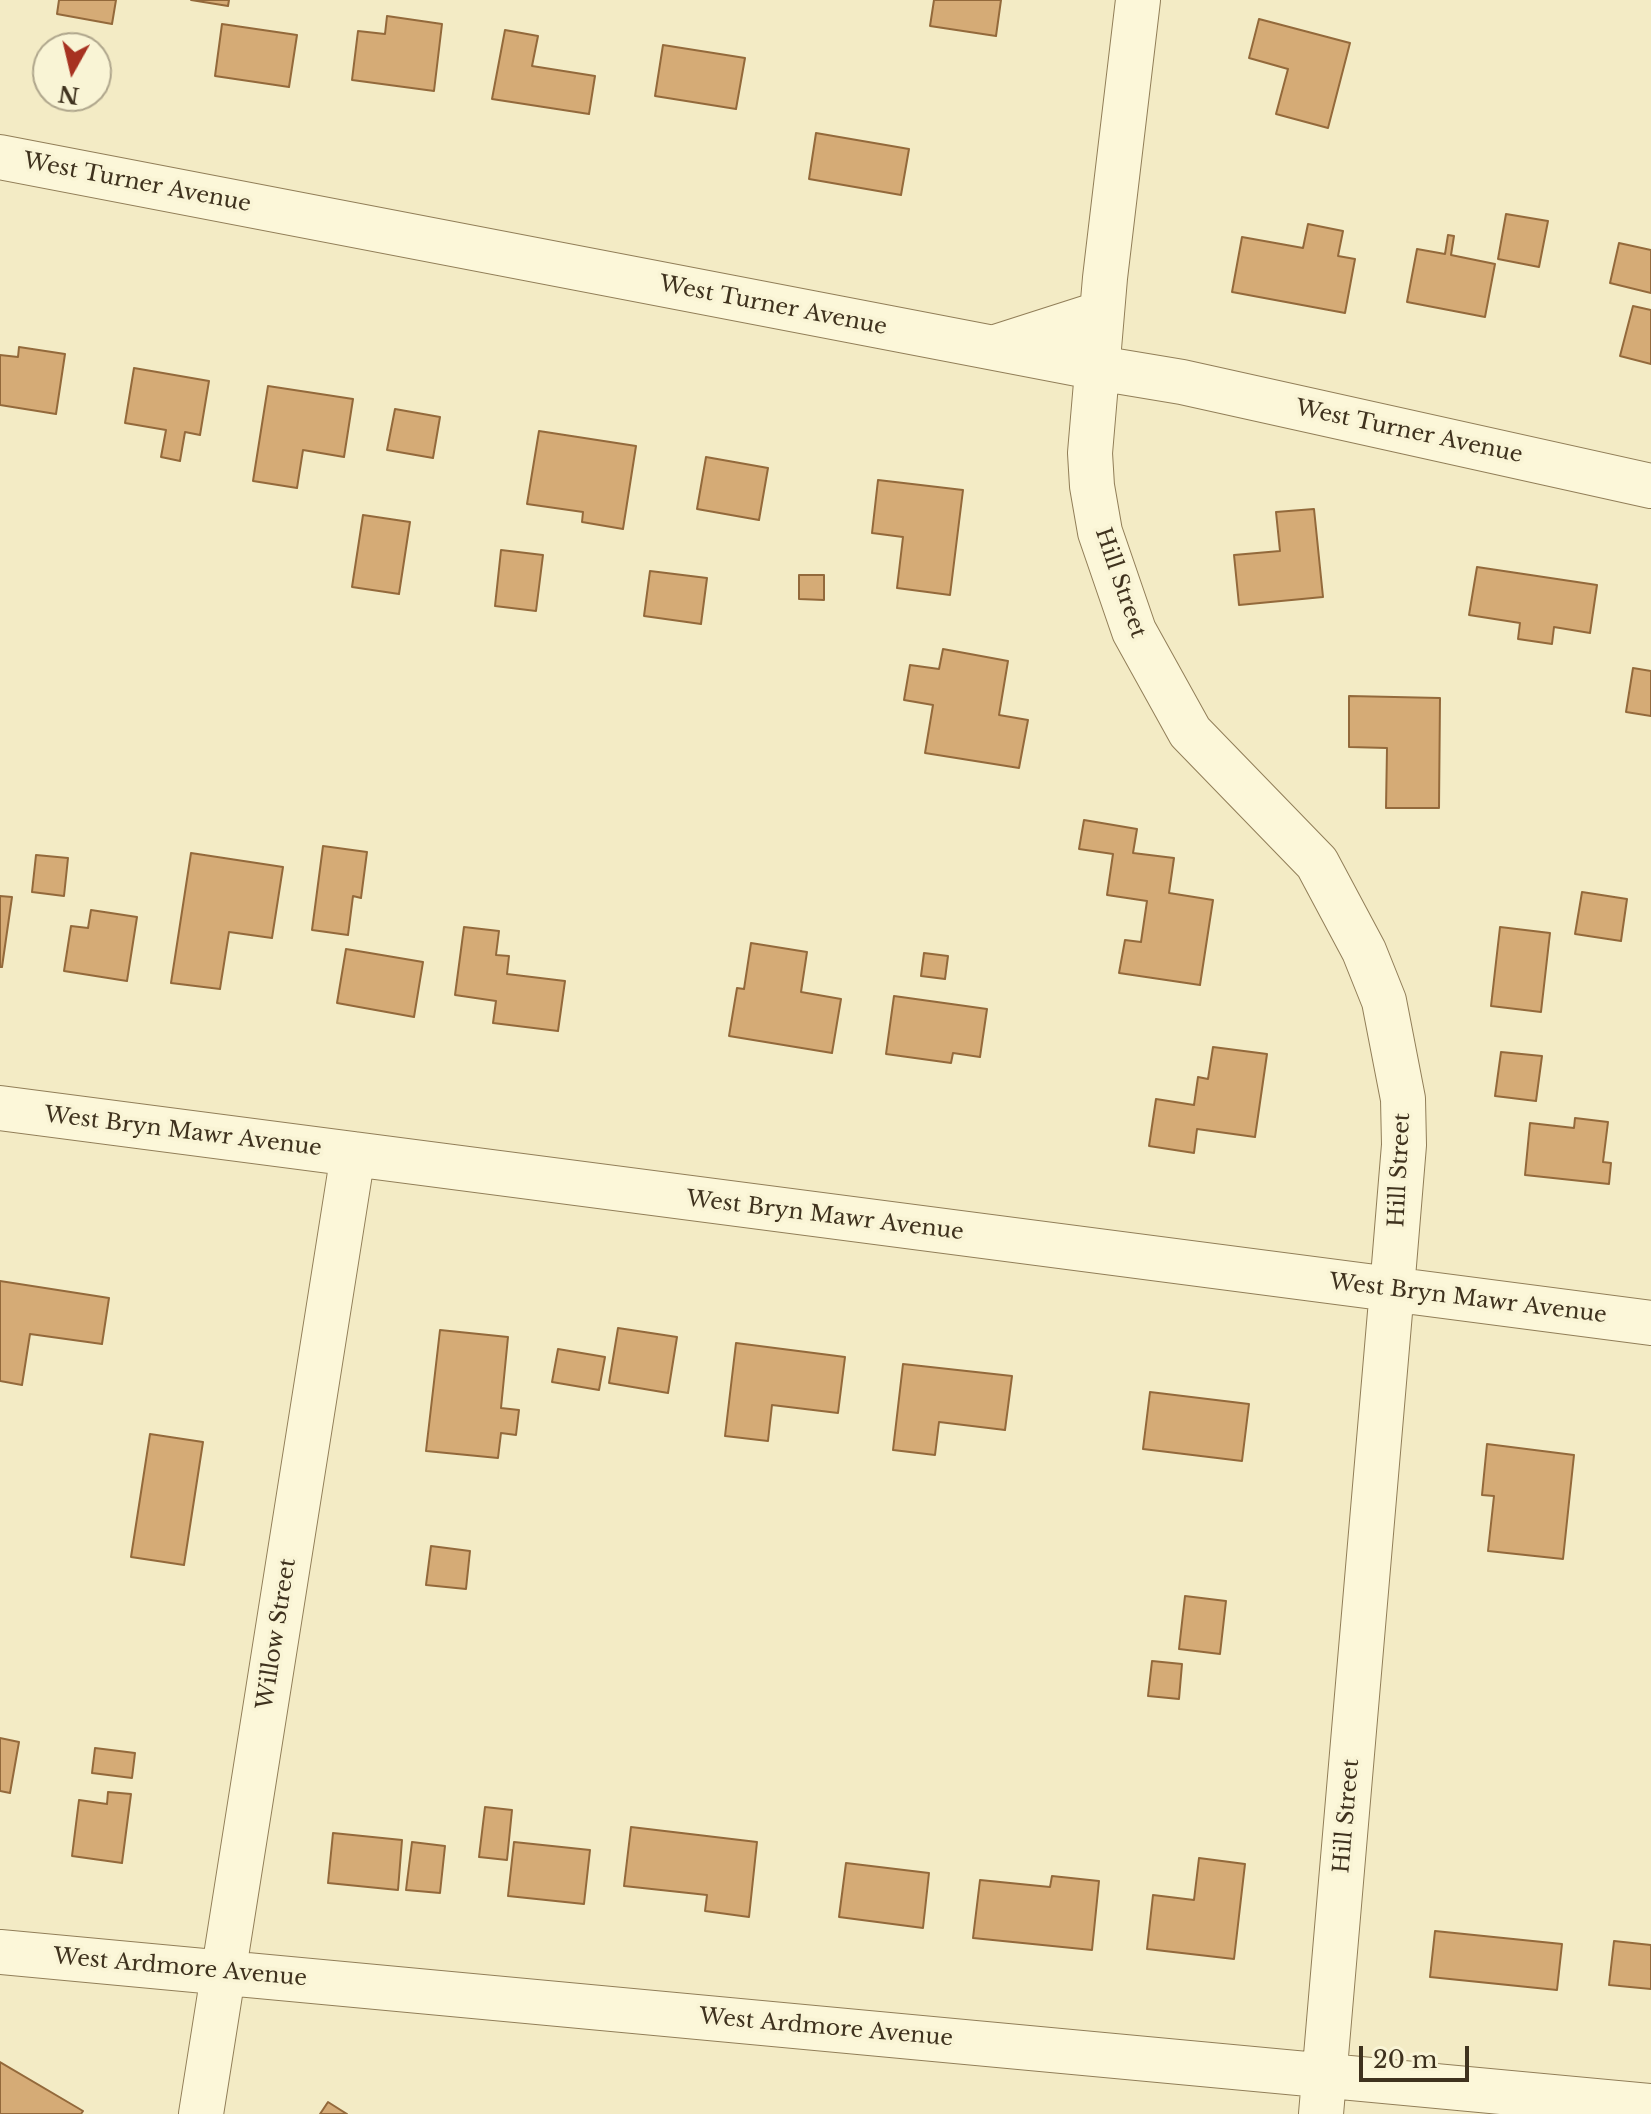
<!DOCTYPE html>
<style>
body{margin:0}
#map{position:relative;width:1651px;height:2114px;overflow:hidden;background:#f3ebc5;font-family:"Libre Baskerville",serif}
canvas{display:block}
.north{position:absolute;left:32px;top:32px;width:80px;height:80px;box-sizing:border-box;background:#f9f4d5;border:2px solid #afa68c;border-radius:50%;rotate:188deg;font-size:22px;font-weight:700;line-height:32px;text-align:center;color:#3f321e}
.north::after{content:'';display:block;margin:auto;width:28px;height:36px;background:#a73221;clip-path:polygon(50% 0,100% 100%,50% 72%,0 100%)}
.scale{position:absolute;left:1359px;top:2046px;width:110px;height:36px;box-sizing:border-box;border:4px solid #3f321e;border-top:0;padding-left:10px;font-size:24px;line-height:28px;white-space:nowrap;color:#3f321e;-webkit-text-stroke:6px #f9f4d5;paint-order:stroke}
</style>
<div id="map">
<canvas width="1651" height="2114"></canvas>
<div class="north">N</div>
<div class="scale">20 m</div>
</div>
<script>
const g = document.querySelector('canvas').getContext('2d');
g.lineJoin = 'round';
function fill(path, color) { g.fillStyle = color; g.fill(path, 'evenodd'); }
function stroke(path, color, width, dash) { g.strokeStyle = color; g.lineWidth = width; g.lineCap = dash ? 'butt' : 'round'; g.setLineDash(dash || []); g.stroke(path); }
function drawText(font, color, halo, rows, align = 'center') {
  g.font = font + ' "Libre Baskerville",serif'; g.lineWidth = 7; g.setLineDash([]); g.textBaseline = 'middle'; g.strokeStyle = halo; g.fillStyle = color; for (const [text, x, y, turn = 0] of rows) {
    g.save(); g.translate(x, y); g.rotate((+turn || 0) * Math.PI / 180); g.textAlign = isNaN(turn) ? turn : align; if (halo) g.strokeText(text, 0, 0); g.fillText(text, 0, 0); g.restore();
  }
}
const building = new Path2D(`
 M59 0H116L112 24 57 14Z
 M191 0H229L228 6Z
 M934 0H1001L996 36 930 26Z
 M387 16 442 24 434 91 352 80 358 31 385 34Z
 M1259 19 1350 43 1328 128 1276 114 1288 69 1249 58Z
 M222 24 297 35 289 87 215 76Z
 M505 30 538 36 532 66 595 76 589 114 492 99Z
 M663 45 745 58 736 109 655 96Z
 M816 133 909 149 901 195 809 179Z
 M1506 214 1548 221 1539 267 1498 259Z
 M1308 224 1343 231 1338 256 1355 259 1345 313 1232 292 1242 237 1303 248Z
 M1448 235 1454 236 1451 255 1495 264 1485 317 1407 302 1417 249 1445 254Z
 M1619 243 1651 250V293L1610 283Z
 M1633 306 1651 310V364L1620 356Z
 M19 347 65 354 56 414 0 405V355L18 357Z
 M134 368 209 381 200 435 185 432 180 461 161 457 166 430 125 423Z
 M268 386 353 399 344 457 303 450 297 488 253 481Z
 M395 409 440 417 433 458 387 450Z
 M539 431 636 446 623 529 582 522 583 512 527 504Z
 M706 457 768 468 759 520 697 509Z
 M878 480 963 490 950 595 897 588 903 537 872 533Z
 M1314 509 1323 597 1239 605 1234 555 1280 551 1276 512Z
 M363 515 410 522 399 594 352 587Z
 M501 550 543 555 536 611 495 606Z
 M1477 567 1597 585 1590 633 1554 627 1552 644 1518 639 1520 623 1469 615Z
 M650 571 707 578 701 624 644 616Z
 M799 575H824V600L799 599Z
 M943 649 1008 661 999 715 1028 720 1019 768 925 753 933 705 904 700 910 665 939 669Z
 M1633 668 1651 671V716L1626 712Z
 M1349 696 1440 698 1439 808H1386L1387 748 1349 747Z
 M1084 820 1137 829 1133 853 1174 858 1169 893 1213 900 1200 985 1119 973 1125 940 1141 942 1147 901 1107 895 1113 854 1079 849Z
 M323 846 367 852 361 898 353 896 348 935 312 930Z
 M191 853 283 867 272 938 229 932 220 989 171 983Z
 M36 855 68 858 64 896 32 892Z
 M1582 892 1627 899 1621 941 1575 934Z
 M0 896 12 897 2 967H0Z
 M91 910 137 917 127 981 64 971 71 926 88 928Z
 M464 927 499 931 496 955 509 956 507 974 565 981 558 1031 493 1023 496 1001 455 995Z
 M1500 927 1550 933 1541 1012 1491 1006Z
 M751 943 807 952 801 992 841 999 832 1053 729 1036 737 988 744 989Z
 M346 949 423 962 414 1017 337 1003Z
 M924 953 948 956 945 979 921 976Z
 M894 996 987 1009 980 1057 953 1053 951 1063 886 1054Z
 M1213 1047 1267 1054 1255 1137 1197 1129 1194 1153 1149 1146 1156 1099 1194 1105 1198 1077 1208 1079Z
 M1501 1052 1542 1056 1536 1101 1495 1096Z
 M1575 1118 1608 1122 1603 1162 1611 1163 1609 1184 1525 1175 1530 1123 1574 1128Z
 M0 1281 109 1298 102 1344 30 1334 22 1385 0 1381Z
 M618 1328 677 1337 668 1393 609 1383Z
 M440 1330 508 1337 501 1408 519 1410 516 1435 501 1433 498 1458 426 1451Z
 M736 1343 845 1357 838 1413 772 1405 768 1441 725 1436Z
 M558 1349 605 1357 599 1390 552 1382Z
 M903 1364 1012 1376 1005 1430 939 1422 935 1455 893 1450Z
 M1150 1392 1249 1404 1242 1461 1143 1449Z
 M150 1434 203 1442 184 1565 131 1557Z
 M1487 1444 1574 1455 1563 1559 1488 1551 1494 1496 1482 1495Z
 M431 1546 470 1551 466 1589 426 1585Z
 M1185 1596 1226 1601 1220 1654 1179 1649Z
 M1152 1661 1182 1664 1179 1699 1148 1696Z
 M0 1738 19 1742 10 1793 0 1791Z
 M95 1748 135 1753 132 1778 92 1773Z
 M108 1792 131 1794 122 1863 72 1856 79 1800 107 1804Z
 M485 1807 512 1810 507 1860 479 1857Z
 M631 1827 757 1842 749 1917 705 1911 707 1895 624 1886Z
 M333 1833 402 1840 398 1890 328 1883Z
 M412 1842 445 1846 440 1893 406 1890Z
 M514 1842 590 1850 584 1904 508 1896Z
 M1199 1858 1245 1864 1234 1959 1147 1949 1153 1895 1194 1900Z
 M846 1863 929 1873 923 1928 839 1917Z
 M1052 1876 1099 1881 1092 1950 973 1938 980 1880 1050 1887Z
 M1435 1931 1562 1944 1557 1990 1430 1977Z
 M1614 1941 1651 1945V1989L1609 1985Z
 M0 2062 83 2111 81 2114H0Z
 M328 2102 347 2114H320Z`);
const minor = new Path2D(`
 M1138 0 1105 278 1090 453 1092 486 1100 532 1134 631 1190 732 1317 863 1364 951 1384 1001 1403 1099 1404 1145 1392 1289 1321 2114
 M0 157 1098 368 1182 382 1651 486
 M999 346 1102 313
 M0 1108 1651 1323
 M0 1952 1651 2106
 M201 2114 353 1154`);
const streetNames = [
 ["West Turner Avenue",137,183,11],
 ["West Turner Avenue",773,306,11],
 ["West Turner Avenue",1409,432,12],
 ["Hill Street",1120,583,71],
 ["West Bryn Mawr Avenue",183,1132,7],
 ["Hill Street",1400,1170,-87],
 ["West Bryn Mawr Avenue",825,1216,7],
 ["West Bryn Mawr Avenue",1468,1299,7],
 ["Willow Street",277,1634,-81],
 ["Hill Street",1347,1816,-85],
 ["West Ardmore Avenue",180,1968,5],
 ["West Ardmore Avenue",826,2028,5]
];
fill(building, '#d5ab76');
stroke(building, '#93693b', 2);
stroke(minor, '#917e58', 46);
stroke(minor, '#fcf7d9', 44);
drawText('22px', '#3f321e', '#f9f4d5', streetNames);
</script>
